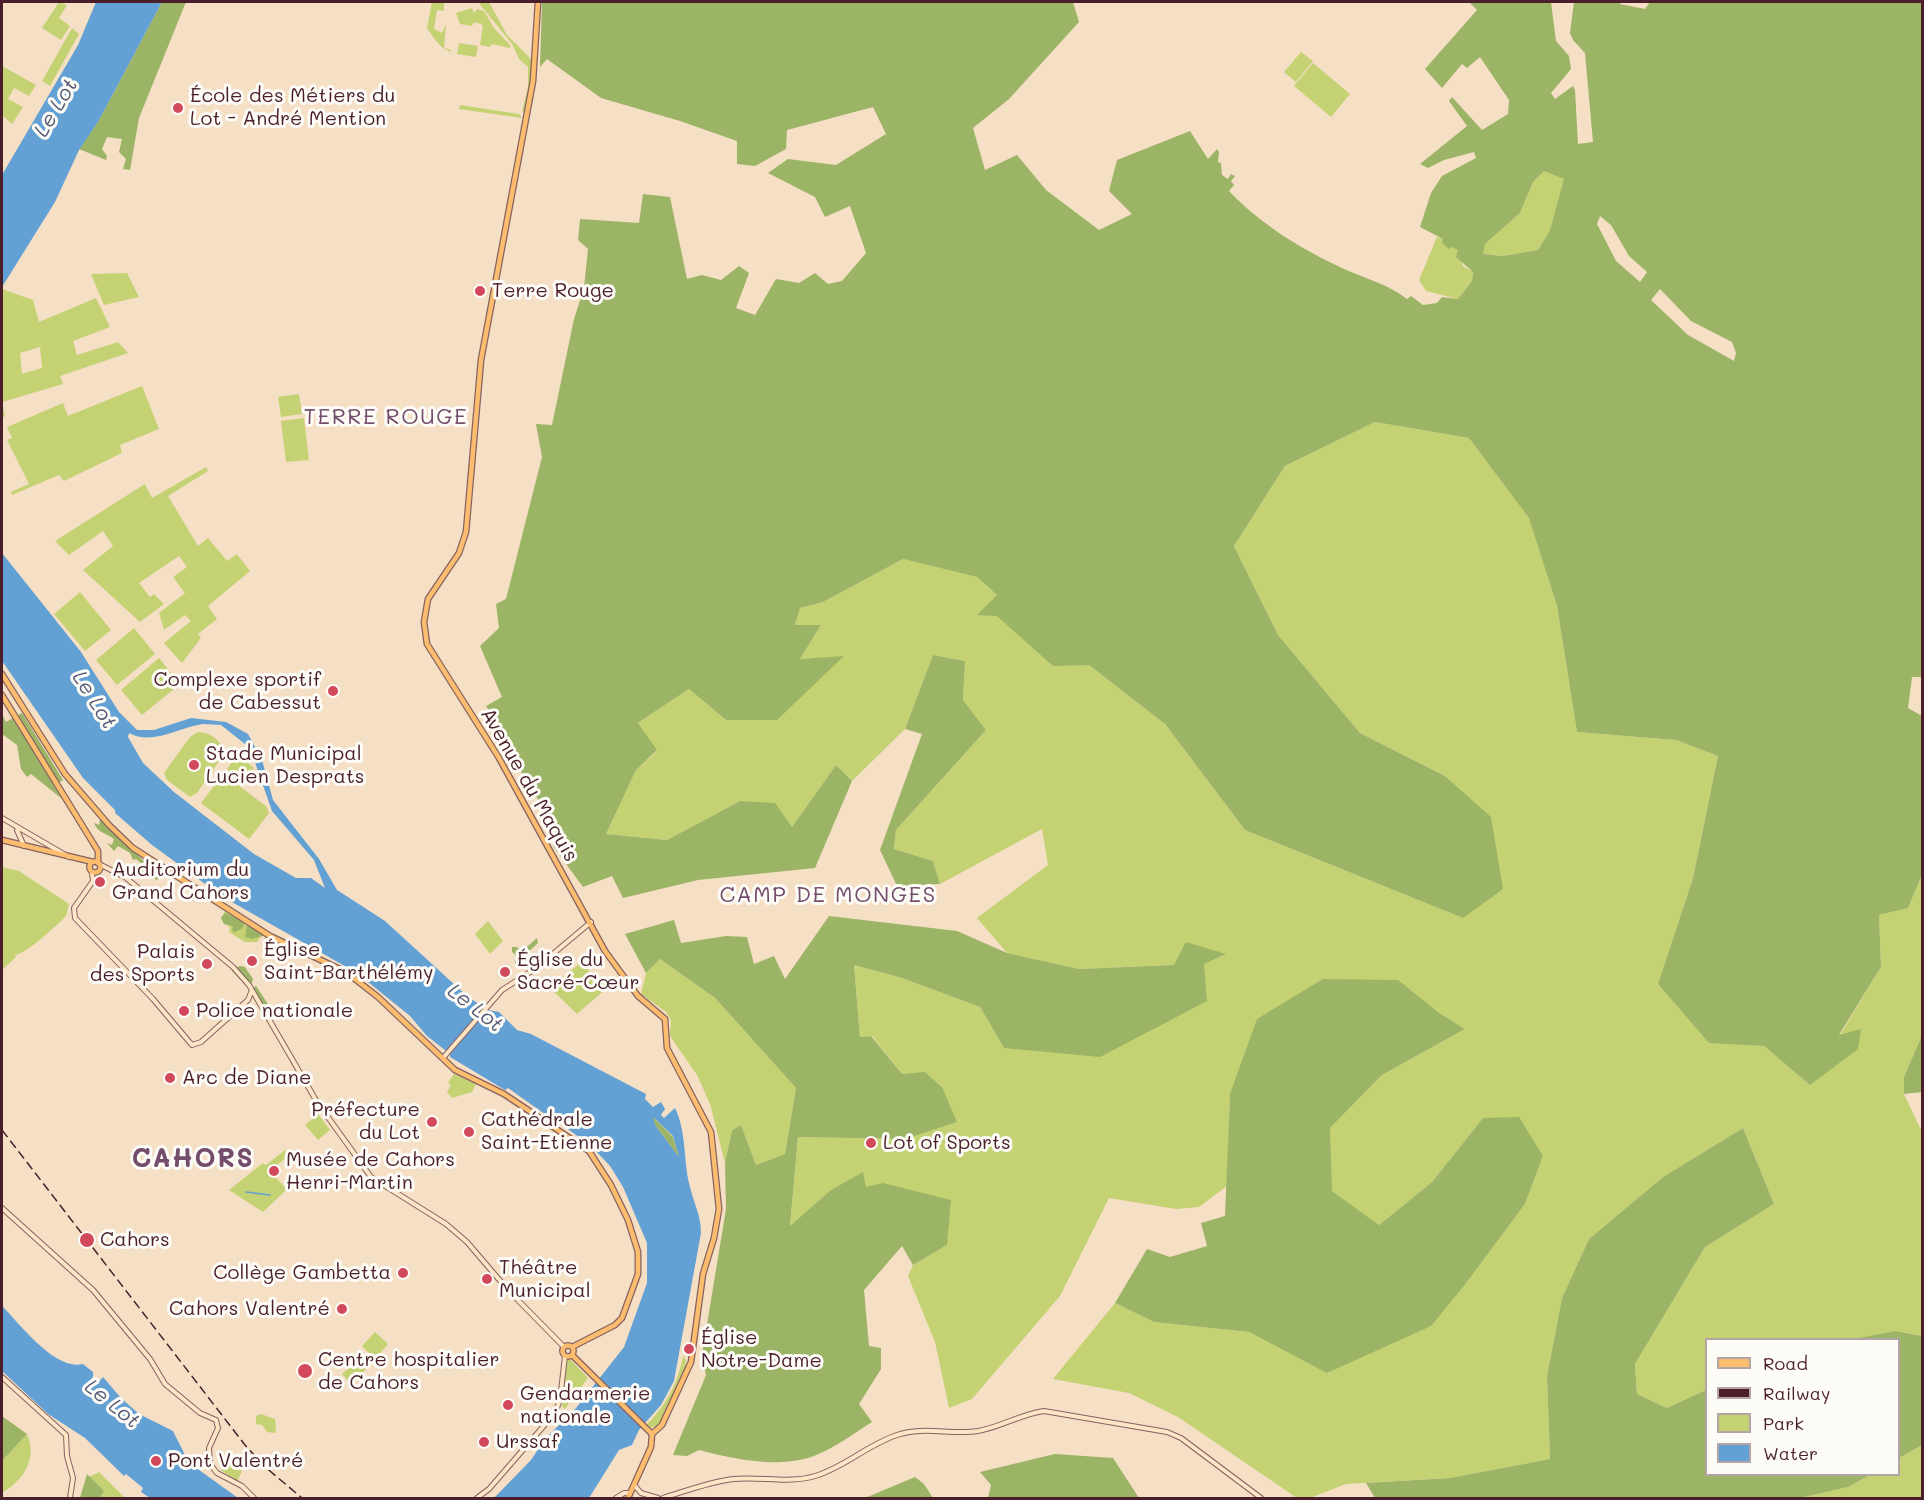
<!DOCTYPE html>
<meta charset="utf-8">
<style>
body{margin:0}
#map{position:relative;width:1924px;height:1500px;overflow:hidden;background:#f5dfc5;font-family:Mali,sans-serif}
canvas{display:block}
.frame{position:absolute;inset:0;border:3px solid #4a1f2b;pointer-events:none}
.legend{position:absolute;left:1705px;top:1338px;width:195px;height:138px;box-sizing:border-box;background:#fdfcf7;border:2px solid #b5a4a5;margin:0;padding:8px 10px;list-style:none;font-size:18px;color:#4a1f2b}
.legend li{display:flex;align-items:center;gap:12px;height:30px}
.legend b{width:30px;border:2px solid #b5a4a5}
</style>
<div id="map">
<canvas width="1924" height="1500"></canvas>
<div class="frame"></div>
<ul class="legend">
<li><b style="height:8px;background:#fcbd6f"></b>Road</li>
<li><b style="height:8px;background:#4a1f2b"></b>Railway</li>
<li><b style="height:16px;background:#c5d273"></b>Park</li>
<li><b style="height:16px;background:#63a1d5"></b>Water</li>
</ul>
</div>
<script>
const g = document.querySelector('canvas').getContext('2d');
g.lineJoin = 'round';
function fill(path, color) { g.fillStyle = color; g.fill(path, 'evenodd'); }
function stroke(path, color, width, dash) { g.strokeStyle = color; g.lineWidth = width; g.lineCap = dash ? 'butt' : 'round'; g.setLineDash(dash || []); g.stroke(path); }
function drawText(font, color, halo, rows, align = 'center') {
  g.font = font + ' Mali,sans-serif'; g.lineWidth = 6; g.setLineDash([]); g.textBaseline = 'middle'; g.strokeStyle = halo; g.fillStyle = color; for (const [text, x, y, turn = 0] of rows) {
    g.save(); g.translate(x, y); g.rotate((+turn || 0) * Math.PI / 180); g.textAlign = isNaN(turn) ? turn : align; if (halo) g.strokeText(text, 0, 0); g.fillText(text, 0, 0); g.restore();
  }
}
const green = new Path2D(`
 M59 2 67 5 59 18 70 26 61 40 42 28Z
 M432 2 444 3V11L437 10 434 29 442 33 446 24 444 48 451 50V52C438 47 435 39 427 28Z
 M478 2H489L507 35 530 58 533 64 525 112 522 111 528 87V67L519 59 512 44Z
 M472 8 474 13 477 9 484 11 494 28 510 45V48L492 44 490 47 480 45 483 25 474 22 472 26 460 24 456 13Z
 M72 28 79 34 50 86 42 81Z
 M459 43 478 46 476 57 457 54Z
 M1301 52 1313 61 1296 82 1284 72Z
 M1313 63 1350 94 1331 117 1294 86Z
 M2 66 36 85 29 96 14 88 8 99 23 107 12 124 2 115Z
 M460 105 519 114 522 118 459 109Z
 M1544 171 1565 178 1550 230 1538 250 1503 256 1482 254 1485 244 1520 213 1533 182Z
 M1437 237 1443 239 1449 249 1451 247 1458 250 1463 266 1473 272 1472 281 1458 299 1426 291 1419 280Z
 M127 273 139 297 104 305 91 274Z
 M2 289 33 300 39 322 96 298 110 327 73 341 77 355 118 342 128 353 60 376 63 384 2 402 5 416 2 418ZM40 347 42 368 22 374 20 353Z
 M142 386 159 429 120 445 122 453 64 481 59 475 12 495 11 492 29 484 7 440 12 438 7 427 63 403 68 416Z
 M299 394 302 414 281 417 278 397Z
 M304 418 309 460 286 462 281 421Z
 M1375 422 1469 438 1529 517 1557 606 1577 732 1676 740 1718 756 1693 878 1658 984 1709 1042 1764 1046 1810 1085 1881 967 1879 915 1908 908 1922 875V1035L1904 1077V1094L1922 1132V1336L1895 1331 1854 1340H1706V1390L1667 1408 1637 1394 1635 1364 1705 1247 1774 1204 1743 1128 1663 1177 1589 1239 1562 1298 1547 1376 1550 1459 1450 1478 1346 1484 1310 1498H1297L1178 1417 1129 1393 1053 1379 1115 1303 1154 1322 1249 1332 1328 1373 1467 1282 1525 1204 1543 1156 1483 1118 1432 1182 1379 1225 1331 1191 1330 1128 1382 1075 1465 1029 1439 1013 1230 1094 1227 1186 1199 1207 1176 1209 1109 1198 1060 1296 972 1399 949 1408 935 1342 908 1276 913 1265 947 1245 866 1187 863 1173 831 1190 790 1227 798 1137 905 1139 942 1087 926 1073 902 1074 872 1036 860 1037 854 965 902 978 980 1007 1004 1048 1224 955 1174 965 1079 969 1007 953 977 918 1048 865 1042 829 940 884 933 861 894 849 896 830 986 730 963 700 965 661 933 655 905 729 852 781 836 765 792 827 740 801 667 840 606 834 636 770 657 751 637 724 689 689 726 720 843 657 800 659 821 625H795L800 608 823 602 903 559 977 577 997 595 978 615H997L1053 665H1089L1165 724 1245 830 1463 918 1445 776 1360 733 1278 635 1234 546 1285 466Z
 M206 467 208 471 168 496 198 546 208 538 227 561 237 554 250 571 208 606 217 619 198 634 201 638 182 663 164 643 191 621 185 615 164 630 159 613 185 593 173 577 187 567 179 556 139 583 150 597 154 594 164 604 140 622 83 570 113 546 103 531 69 555 55 541 145 484 152 498Z
 M80 592 111 630 85 651 54 614Z
 M134 628 155 654 117 685 96 660Z
 M159 658 180 684 142 715 121 690Z
 M198 732C210 732 223 741 224 754L197 793 190 797 167 780 164 773 190 737Z
 M238 754 254 768 247 777 242 775 248 781 245 784 227 769Z
 M223 774 266 806 269 813 249 839 201 803Z
 M2 867 19 871 69 904C67 908 68 913 65 917 56 926 26 954 15 955L16 957 2 970Z
 M225 911 262 935 257 942H245L229 932 230 928 221 918Z
 M488 921 503 941 490 954 475 934Z
 M660 959 715 998 796 1088 785 1154 756 1165 741 1125 732 1130 725 1163 710 1104 697 1075 670 1036 671 1020 666 1012 641 994 646 973Z
 M580 963 608 987 577 1014 550 988Z
 M454 1074 476 1084 472 1092 452 1098 447 1092 451 1085 448 1083Z
 M318 1114 330 1130 318 1140 305 1125Z
 M285 1150 290 1155 269 1171 287 1189 263 1212 229 1190 263 1163 266 1165Z
 M375 1332 388 1344 375 1359 362 1346Z
 M363 1354 371 1363 352 1385 342 1374Z
 M683 1356 686 1360 685 1371 661 1421 658 1426 650 1428 646 1425C666 1406 678 1383 683 1356Z
 M570 1359 588 1378 565 1409 562 1406 567 1361Z
 M261 1414 275 1419 276 1433 267 1432 262 1425 256 1424V1416Z
 M27 1434C38 1458 23 1481 2 1493V1461Z
 M1922 1445V1498H1800L1848 1487 1870 1475 1898 1474 1899 1458Z
 M227 1463 242 1471 237 1482 221 1470Z
 M99 1472 125 1498H100L104 1491 89 1477Z`);
const forest = new Path2D(`
 M162 2H186L139 118 130 170 123 169 126 159 119 152 122 139 107 137 102 149 107 156 106 160 79 149 98 122Z
 M542 2H1073L1079 22 1009 99 973 128 985 170 1017 155 1046 190 1099 230 1132 214 1109 191 1117 160 1190 131 1208 159 1217 149 1219 152 1218 162 1221 163 1222 175 1228 179 1231 174 1235 176 1231 181 1234 185 1229 191C1261 225 1303 250 1344 269 1366 279 1388 284 1407 299L1411 296 1423 305 1437 303 1442 297 1458 299 1472 281 1473 272 1456 257 1458 250 1451 247 1449 249 1442 243 1443 239 1420 227 1431 193 1442 176 1476 158 1474 152 1444 160 1428 168 1420 164 1467 126 1449 101 1452 97 1482 130 1508 114 1509 100 1480 57 1467 68 1462 64 1442 88 1425 69 1477 10 1469 2H1551L1556 41 1569 56 1571 69 1551 93 1555 99 1573 86 1575 90 1578 144 1593 142 1585 53 1573 40 1570 33 1574 2H1620V4L1645 9 1650 2H1922V677H1912L1908 708 1922 716V875L1908 908 1879 915 1881 967 1839 1035 1861 1029 1858 1049 1810 1085 1764 1046 1709 1043 1658 984 1693 878 1718 756 1676 740 1577 732 1557 606 1529 518 1469 438 1375 422 1285 466 1234 546 1278 635 1360 733 1445 776 1491 817 1503 889 1463 918 1245 830 1165 724 1089 665 1053 666 997 616 977 615 997 595 977 577 903 559 823 602 800 608 795 625H821L800 659 844 656 777 720H726L689 689 638 723 657 750 636 770 606 834 667 840 740 801 775 803 792 827 836 765 852 781 815 868 698 880 623 898 612 876 583 887 553 846 562 839 508 750 500 749 492 736 500 727 486 706 502 697 480 646 499 628 496 604 506 599 542 457 536 424 552 425 574 319 584 288 588 249 578 240 580 219 639 223 643 194 670 197 687 279 702 275 721 280 739 266 749 273 736 308 755 315 776 279 799 283 815 273 828 284 842 281 866 253 850 206 825 217 815 197 768 173 788 159 836 165 886 134 873 107 787 130 786 149 755 166 737 164V141L680 121 601 98 547 59 540 67ZM1544 171 1564 179 1550 230 1538 250 1503 256 1483 254 1485 244 1520 213 1533 182ZM1600 216 1611 225 1629 256 1647 272 1640 282 1616 261 1597 224ZM1660 289 1691 321 1732 342 1736 353 1734 361 1688 335 1651 300Z
 M933 655 965 661 963 700 986 730 896 830 894 849 933 861 940 884 897 886 880 850 922 734 905 729Z
 M22 713 63 780 54 786 62 799 31 774 27 777 21 769 17 745 2 734V714L6 722Z
 M100 819 143 860 160 871V876L157 880 137 870 142 867 146 871 149 870 136 859 133 860 130 853 118 846 114 851 107 843 112 845 114 839C106 833 98 833 94 823L99 825Z
 M225 913 244 922 243 928 235 932 232 931 233 926 224 924 221 918Z
 M829 916 957 931 1007 953 1079 969 1174 965 1186 942 1226 954 1204 964 1207 1001 1100 1057 1004 1048 980 1007 902 978 854 965 860 1037 871 1036 902 1074 925 1072 942 1087 957 1122 905 1139 798 1137 790 1226 831 1190 863 1172 866 1187 883 1183 951 1200 947 1245 913 1265 902 1246 864 1290 869 1346 881 1348V1369L859 1404 872 1422C857 1431 842 1443 825 1451 788 1471 738 1460 699 1450L687 1456 673 1455 706 1375 702 1355 726 1209 725 1163 732 1130 741 1125 756 1165 785 1154 796 1088 715 998 660 959 646 973 625 934 674 920 681 943 726 936 747 937 754 964 774 956 785 979Z
 M251 924 266 935 252 939 245 937 247 926Z
 M537 938 538 943 524 956 526 962 520 967 515 965 516 955 512 952V947H517L521 952Z
 M241 966 245 967 253 979 250 990 232 971 233 968Z
 M1323 979 1398 980 1439 1013 1465 1029 1382 1075 1330 1128 1332 1191 1379 1225 1432 1182 1483 1118 1519 1117 1543 1156 1525 1204 1467 1282 1431 1326 1327 1373 1249 1332 1154 1322 1115 1303 1147 1249 1170 1257 1207 1246 1201 1223 1225 1216 1230 1094 1257 1019Z
 M256 986 270 1007 267 1012 252 989Z
 M1922 1035V1092L1904 1094V1077Z
 M652 1116 673 1137 679 1157 655 1125Z
 M1743 1128 1774 1204 1705 1247 1635 1364 1637 1394 1667 1408 1706 1390V1474L1870 1475 1848 1487 1800 1498H1375L1366 1483 1450 1478 1550 1459 1547 1376 1562 1298 1589 1239 1663 1177Z
 M1895 1331 1922 1336V1445L1899 1458 1898 1340 1854 1339Z
 M2 1416 27 1434 2 1461Z
 M1055 1454 1113 1458 1139 1498H988L991 1485 980 1472Z
 M87 1474 104 1491 100 1498H80Z
 M915 1477 924 1484 933 1498H865Z`);
const water = new Path2D(`
 M96 2H162L98 122 79 150 55 202 2 287V175L78 45Z
 M2 553 81 652 119 712 137 730H154L191 718 226 722 248 734 262 760 273 800 319 859 337 890 385 921 467 996 488 1010 499 1012 517 1030 531 1034 646 1094 645 1099 653 1107 661 1102 665 1109 661 1115 664 1118 675 1108C687 1133 683 1161 690 1187 694 1204 701 1215 701 1233L674 1381 661 1405 639 1430 632 1445 619 1450 589 1498H494L531 1460 545 1439 576 1408 624 1347 647 1283V1243L623 1187 610 1166 591 1146 565 1127 568 1120 559 1116 556 1122 508 1088 505 1090 450 1057V1054L427 1036 410 1016 357 973 223 897 152 845 115 813V810L83 778 2 661ZM203 724 221 725 250 748 272 811 314 860 325 888 311 878H296L254 854 174 792 143 763 128 737 129 733C152 746 180 727 203 724ZM653 1117 673 1136 679 1157 655 1125Z
 M2 1306C21 1325 55 1371 83 1364L93 1372V1377L86 1385 95 1386 103 1377 121 1398 139 1414 173 1431 184 1453 195 1467 238 1498H150L141 1492 143 1488 126 1474 124 1476 85 1438 48 1414 2 1371Z`);
const stream = new Path2D(`
 M246 1192 270 1195`);
const secondary = new Path2D(`
 M2 818 69 857
 M17 830 24 846
 M99 864 125 877 233 967 249 985 317 1102 371 1177 446 1224 467 1242 508 1290 564 1347
 M92 873 93 881 74 908 75 918 153 999 192 1045 201 1042 248 1000 252 990
 M443 1058 502 990 535 969 591 922
 M2 1208 93 1290 150 1359 165 1384 200 1413 216 1420 218 1428 209 1448 210 1464 217 1473 242 1486 254 1498
 M2 1377 66 1435 67 1456 73 1478 70 1498
 M635 1486 641 1493 658 1498
 M477 1498 489 1489 555 1413 560 1400 565 1356
 M616 1498 624 1493H630
 M663 1498C686 1491 709 1482 733 1479 760 1476 789 1484 815 1476 845 1467 867 1445 897 1435 923 1426 951 1435 978 1431 1001 1427 1021 1414 1044 1411L1167 1432 1181 1438 1261 1498`);
const primary = new Path2D(`
 M538 2 533 81 481 360 466 532 459 553 428 599 424 622 427 644 499 758 605 951 638 996 665 1019 667 1048 711 1132 719 1209 714 1238 703 1274 691 1362 662 1425 652 1434
 M2 674 65 774 109 825 133 848 270 936 346 972 378 997 455 1070 504 1094 589 1151 611 1185 628 1220 638 1252V1274L622 1318 615 1325 572 1347
 M2 695 98 851V863
 M2 840 93 862
 M89.5 867a5.5 5.5 0 1 1 11 0a5.5 5.5 0 1 1-11 0Z
 M562.5 1351a5.5 5.5 0 1 1 11 0a5.5 5.5 0 1 1-11 0Z
 M572 1355 652 1434
 M628 1498 651 1447 652 1434`);
const rail = new Path2D(`
 M2 1130 245 1445 264 1466 302 1498`);
const markers = [
 [178,108,6,"#d1495b"],
 [480,291,6,"#d1495b"],
 [333,691,6,"#d1495b"],
 [194,765,6,"#d1495b"],
 [100,882,6,"#d1495b"],
 [252,961,6,"#d1495b"],
 [207,964,6,"#d1495b"],
 [505,972,6,"#d1495b"],
 [184,1011,6,"#d1495b"],
 [170,1078,6,"#d1495b"],
 [432,1122,6,"#d1495b"],
 [469,1132,6,"#d1495b"],
 [871,1143,6,"#d1495b"],
 [274,1171,6,"#d1495b"],
 [87,1240,8,"#d1495b"],
 [403,1273,6,"#d1495b"],
 [487,1279,6,"#d1495b"],
 [342,1309,6,"#d1495b"],
 [689,1349,6,"#d1495b"],
 [305,1371,8,"#d1495b"],
 [508,1405,6,"#d1495b"],
 [484,1442,6,"#d1495b"],
 [156,1461,6,"#d1495b"]
];
const poiNames = [
 ["École des Métiers du",190,96],
 ["Lot - André Mention",190,119],
 ["Terre Rouge",492,291],
 ["Complexe sportif",321,680,"right"],
 ["de Cabessut",321,703,"right"],
 ["Stade Municipal",206,754],
 ["Lucien Desprats",206,777],
 ["Auditorium du",112,870],
 ["Grand Cahors",112,893],
 ["Église",264,950],
 ["Saint-Barthélémy",264,973],
 ["Palais",195,952,"right"],
 ["des Sports",195,975,"right"],
 ["Église du",517,960],
 ["Sacré-Cœur",517,983],
 ["Police nationale",196,1011],
 ["Arc de Diane",182,1078],
 ["Préfecture",420,1110,"right"],
 ["du Lot",420,1133,"right"],
 ["Cathédrale",481,1120],
 ["Saint-Etienne",481,1143],
 ["Lot of Sports",883,1143],
 ["Musée de Cahors",286,1160],
 ["Henri-Martin",286,1183],
 ["Cahors",100,1240],
 ["Théâtre",499,1268],
 ["Municipal",499,1291],
 ["Collège Gambetta",391,1273,"right"],
 ["Cahors Valentré",330,1309,"right"],
 ["Église",701,1338],
 ["Notre-Dame",701,1361],
 ["Centre hospitalier",318,1360],
 ["de Cahors",318,1383],
 ["Gendarmerie",520,1394],
 ["nationale",520,1417],
 ["Urssaf",496,1442],
 ["Pont Valentré",168,1461]
];
const streetNames = [
 ["Avenue du Maquis",529,785,60]
];
const waterNames = [
 ["Le Lot",56,108,-59],
 ["Le Lot",94,700,58],
 ["Le Lot",475,1008,38],
 ["Le Lot",112,1404,39]
];
const quarterNames = [
 ["TERRE ROUGE",386,417],
 ["CAMP DE MONGES",828,895]
];
const districtNames = [
 ["CAHORS",193,1159]
];
fill(green, '#c5d273');
fill(forest, '#9cb465');
fill(water, '#63a1d5');
stroke(stream, '#63a1d5', 1.5);
stroke(secondary, '#866261', 6);
stroke(primary, '#866261', 7);
stroke(secondary, '#fee5c5', 4);
stroke(primary, '#fcbd6f', 4.5);
stroke(rail, '#4a1f2b', 1.5, [9, 4.5]);
for (const [x, y, r, color] of markers) { const dot = new Path2D(); dot.arc(x, y, r, 0, 2 * Math.PI); g.fillStyle = color; g.fill(dot); stroke(dot, '#fdfcf7', 2); }
drawText('20px', '#4a1f2b', '#fdfcf7', poiNames, 'left');
drawText('20px', '#4a1f2b', '#fdfcf7', streetNames);
drawText('italic 21px', '#555a77', '#fdfcf7', waterNames);
g.letterSpacing = '1.5px';
drawText('22px', '#734d6b', '#fdfcf7', quarterNames);
g.letterSpacing = '0px';
g.letterSpacing = '1.5px';
drawText('bold 26px', '#734d6b', '#fdfcf7', districtNames);
g.letterSpacing = '0px';
</script>
